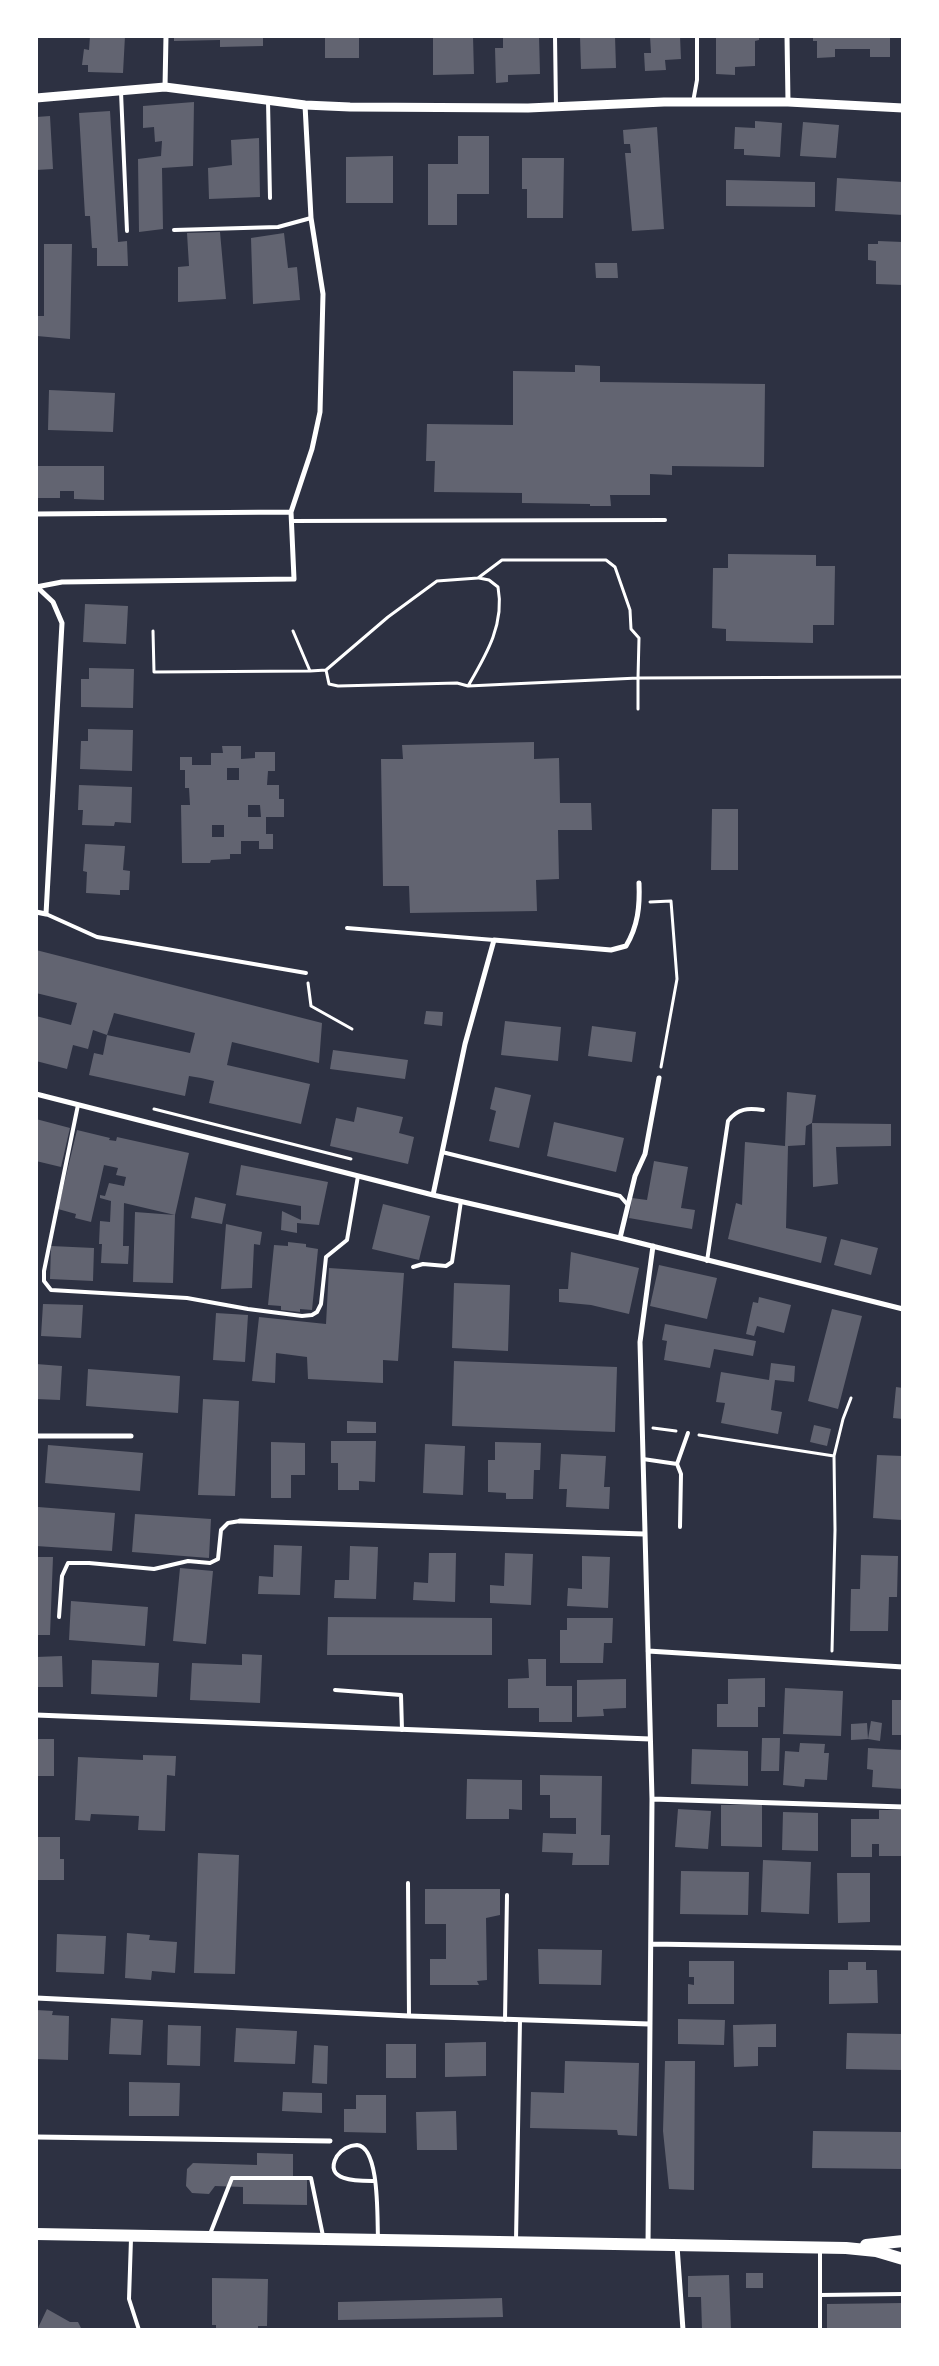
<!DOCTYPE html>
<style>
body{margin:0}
#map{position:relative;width:939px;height:2366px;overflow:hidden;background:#2d3142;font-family:"Source Sans 3",sans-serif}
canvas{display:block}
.frame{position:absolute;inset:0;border:38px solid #fff;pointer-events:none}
</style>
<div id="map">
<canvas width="939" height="2366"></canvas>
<div class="frame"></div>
</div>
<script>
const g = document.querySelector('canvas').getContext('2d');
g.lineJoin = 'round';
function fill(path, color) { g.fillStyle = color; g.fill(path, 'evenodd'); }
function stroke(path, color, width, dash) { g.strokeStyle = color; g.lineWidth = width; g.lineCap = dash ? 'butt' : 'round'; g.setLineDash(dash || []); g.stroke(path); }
const building = new Path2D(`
 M90 36H125L123 73 88 72V65H82L84 49 89 50Z
 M174 36H263V46L220 47V40L174 41Z
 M325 36H359V58H325Z
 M473 36 474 74 433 75V37Z
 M503 36H539L540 74 508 75V82L496 83 495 48H503Z
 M580 36H615L616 68 581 69Z
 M650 36H680L681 59 665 60 666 70 645 71 644 53H651Z
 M716 36H759V40L755 41V66L735 67V75L716 74Z
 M813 36H890V57H870V49H835V57L817 58V41H813Z
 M194 102 193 166 162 168 163 229 139 232 138 159 161 156 162 141 155 142 154 127 143 128V106Z
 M110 111 118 242 127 241 128 266H97V248H92L90 216H85L79 113Z
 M50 116 53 169 36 170V117Z
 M755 121 782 123 780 157 744 155V149H734L735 127 755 128Z
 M803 122 839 125 836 158 800 156Z
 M657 127 664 229 632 231 625 153H631L630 144H624L623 130Z
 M458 136H489V194H457V225H428V164H458Z
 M259 138 260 197 209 199 208 168 232 165 231 140Z
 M393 156V203H346V157Z
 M522 158H564L563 218H527V189H522Z
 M837 178 903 182V215L835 211Z
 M726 180 815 182V207L726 206Z
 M220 232 226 299 178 302V267L189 266 187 233Z
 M284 233 288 268 297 267 300 300 253 304 251 238Z
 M878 241 903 242V285L876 284V261L868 260V244H878Z
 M44 244H72L70 339 37 336 38 316H44Z
 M595 263H617L618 278H596Z
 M575 365 600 366V382L765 384 764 467 672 466V475L650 474V495H610L611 506H590V504L522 503V493L434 492 435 461H426L427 424 513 425V371L575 372Z
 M49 390 115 393 113 432 48 430Z
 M38 466H104V500L74 499V491H60V498H38Z
 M728 554 816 555V566H835L834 625H813V643L726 641V629L712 628 713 568H728Z
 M85 604 128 606 126 644 83 642Z
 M89 668 134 669 133 708 81 707V679H89Z
 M88 729 133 730 132 771 80 769 81 741H88Z
 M534 742V759L559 758 560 803H591L592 830H558L559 879 536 880 537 911 410 913 409 886H383L381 759H403L402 745Z
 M222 746H241V759L255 758V752H275V771H268L267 785H279V799H284V817H266V834H273V849H259V841H241V854H230V859L211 860 210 863H182L181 805H190L189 788H185V770H180V757H192V765H211V753H223ZM227 768H239V780H227ZM248 805H260L261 817H248ZM212 825H224V837H212Z
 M79 785 132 787 131 823 115 822 114 826 82 825 83 810H78Z
 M712 809H738V870H711Z
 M85 844 125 846 123 870 130 871 129 890H120V895L86 893 87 872 83 871Z
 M36 950 322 1023 319 1063 232 1042 227 1065 310 1084 301 1124 209 1103 214 1081 201 1078 189 1076 185 1096 89 1075 94 1053 103 1055 107 1035 190 1053 195 1033 114 1013 107 1035 93 1030 88 1049 73 1045 67 1069 36 1061V1016L71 1025 77 1003 36 993Z
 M426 1011 443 1012 442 1026 424 1024Z
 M505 1021 561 1027 558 1061 501 1055Z
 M592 1026 636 1032 632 1062 588 1056Z
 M333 1050 408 1060 405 1079 330 1069Z
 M495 1087 531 1095 519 1148 489 1141 496 1111 490 1109Z
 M787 1092 816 1095 812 1123 806 1126 805 1145 788 1146 786 1228 827 1237 821 1263 728 1239 736 1203 742 1205 745 1142 785 1146Z
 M357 1107 403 1117 399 1133 414 1137 408 1164 330 1146 336 1118 354 1122Z
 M36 1119 70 1128 61 1167 36 1161Z
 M554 1122 624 1138 616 1172 547 1156Z
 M812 1123 891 1124V1146L836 1147 838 1184 813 1187Z
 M77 1130 110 1138 109 1140 116 1141 117 1137 189 1153 175 1215 173 1283 133 1282 135 1212 175 1215 124 1203 123 1246H129L128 1264 101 1263 102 1244H99L100 1221 110 1222 111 1201 100 1198V1195L105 1196 109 1183 124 1186 126 1177 116 1175 118 1168 104 1165 91 1222 75 1218 76 1214 58 1209Z
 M654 1161 688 1167 681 1208 695 1210 692 1229 629 1218 632 1198 647 1200Z
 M241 1165 328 1182 319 1225 297 1223V1233L281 1230 282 1211 301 1220V1206L236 1195Z
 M195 1197 226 1204 222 1224 191 1218Z
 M383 1204 430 1216 419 1260 372 1249Z
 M226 1224 262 1232 260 1245 254 1244 252 1288 221 1289Z
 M841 1239 878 1248 871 1275 834 1265Z
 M288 1242 306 1244V1247L318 1249 312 1310 300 1309V1312L281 1310V1306L268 1305 274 1245 288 1246Z
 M51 1246 94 1248 93 1281 50 1279Z
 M571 1252 639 1268 629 1314 591 1305 559 1302V1289H568Z
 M659 1265 717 1278 707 1319 650 1306Z
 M329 1268 404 1273 398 1361 383 1360V1383L308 1379 307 1357 276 1353 275 1383 252 1381 259 1317 326 1324Z
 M454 1283 510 1285 508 1351 452 1348Z
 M759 1297 791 1305 784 1333 757 1326 754 1336 746 1334 753 1302 758 1303Z
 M43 1304 83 1305 81 1338 41 1336Z
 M832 1309 862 1316 838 1409 808 1401Z
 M216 1313 248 1315 245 1362 213 1360Z
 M665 1324 756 1341 753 1356 714 1349 710 1368 664 1360 667 1341 662 1340Z
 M454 1361 617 1367 615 1432 452 1426Z
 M771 1363 795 1366 794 1382 775 1380 771 1410 782 1412 778 1434 721 1423 725 1403 716 1402 721 1372 769 1380Z
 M36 1364 62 1366 60 1400 36 1399Z
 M88 1369 180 1376 178 1413 86 1406Z
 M896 1387 903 1388V1419L893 1418Z
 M203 1399 239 1401 235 1496 198 1495Z
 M347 1421 376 1422V1433H347Z
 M814 1425 831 1429 827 1446 810 1442Z
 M331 1441H376L375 1482 359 1481V1490H338V1463H331Z
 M271 1442 305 1443V1475H291V1498H271Z
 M495 1442 541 1443 540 1470H534L533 1499H506V1493L488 1492V1460H495Z
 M425 1444 465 1446 463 1495 423 1493Z
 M48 1445 143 1453 140 1491 45 1483Z
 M561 1454 606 1456 604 1487H610L609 1509 566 1507 567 1489H559Z
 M877 1455 903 1456 902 1520 873 1518Z
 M38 1507 115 1513 112 1551 36 1546Z
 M135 1514 211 1519 209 1558 132 1552Z
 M274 1545 302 1546 300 1595 258 1594 259 1576 273 1577Z
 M350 1546 378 1547 376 1599 334 1598 335 1580H349Z
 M429 1553H456L455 1602 413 1600 414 1582 428 1583Z
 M505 1553 533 1554 531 1605 490 1603V1585L504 1586Z
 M861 1555 898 1556 897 1597H889L888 1631H850L851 1589H860Z
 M582 1556 610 1557 608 1608 567 1606 568 1588 582 1589Z
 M36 1557H53L50 1635H36Z
 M180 1568 213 1571 206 1644 173 1641Z
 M71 1601 148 1607 145 1646 69 1640Z
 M328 1617 492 1618V1655H327Z
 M567 1618H613L612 1643H604L603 1663H560V1630H567Z
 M242 1654 262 1655 260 1703 190 1700 192 1663 242 1665Z
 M62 1656 63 1687H36V1657Z
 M528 1659H546V1686H572V1722H539V1708H508V1679L529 1678Z
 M92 1660 159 1663 157 1697 91 1694Z
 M765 1678V1707H758V1727H717V1704H728V1679Z
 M626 1679V1708L603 1709 604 1716 577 1717V1680Z
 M785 1688 843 1691 841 1736 783 1734Z
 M892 1700H903V1735H892Z
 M871 1721 882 1723 880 1741 868 1739Z
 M867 1723 868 1739 851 1740V1724Z
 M762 1738H780L779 1771H761Z
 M36 1739H54V1776H36Z
 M800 1743 825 1744 824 1753H829L827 1780 805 1779 804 1787 783 1785 785 1751 799 1752Z
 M868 1748 903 1750V1789L872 1787 873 1770 867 1769Z
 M692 1749 748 1751V1786L691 1784Z
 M143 1755 176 1756 175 1776 167 1775 165 1831 138 1830 139 1816 91 1814 90 1821 75 1820 78 1757 143 1760Z
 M540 1775 602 1776 601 1835H610L609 1865H572L573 1853 542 1852 543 1833 576 1834V1818H550V1795H540Z
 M467 1779 522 1780V1810L509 1809V1819H466Z
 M721 1805H762V1847L721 1846Z
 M678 1809 711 1811 708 1849 675 1847Z
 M879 1810H903V1856H879V1844H872V1857H851V1819H879Z
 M783 1812 818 1813V1851L782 1850Z
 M36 1837H60V1859H64V1880H36Z
 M198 1853 239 1855 235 1974 194 1973Z
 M763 1860 811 1862 809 1914 761 1912Z
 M681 1871 749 1872 748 1915 680 1914Z
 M837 1873H870V1922L838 1923Z
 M425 1889H500V1915L486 1918 487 1980 477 1981 479 1985H430V1959H446V1924H425Z
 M127 1933 150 1935 149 1940 177 1942 175 1973 152 1971 151 1980 125 1978Z
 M57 1934 106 1936 104 1974 56 1972Z
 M538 1949 602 1950 601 1985 539 1984Z
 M689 1961H734V2004H688V1984L694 1985V1977H689Z
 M848 1962H866V1970H877L878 2003 829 2004V1970H848Z
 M36 2010 53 2011 52 2015 69 2016 68 2060 36 2059Z
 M111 2018 143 2020 141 2055 109 2054Z
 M678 2019 725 2020 724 2045 678 2044Z
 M776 2024V2047H758V2066L734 2067 733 2025Z
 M168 2025 201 2026 200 2066 167 2065Z
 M236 2028 297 2031 295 2064 234 2062Z
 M847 2033 903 2034V2070L846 2069Z
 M486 2042V2076L445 2077V2043Z
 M386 2044H416V2078H386Z
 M314 2045 328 2046 327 2084 312 2083Z
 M565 2061 639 2063 637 2136 618 2135 617 2130 530 2128 531 2092 564 2093Z
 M665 2061H695L694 2190 669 2189 663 2131Z
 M129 2082 180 2083 179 2116H129Z
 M283 2092 322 2093V2113L282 2111Z
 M356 2095H386V2133L344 2132V2109H356Z
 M456 2111 457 2150H417L416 2112Z
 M813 2131 903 2132V2169L812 2168Z
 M257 2153 293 2154V2176H307V2205L243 2204V2187L215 2186 209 2194 192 2193 186 2186 187 2169 193 2163 257 2165Z
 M746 2273H763V2288H746Z
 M729 2275 731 2330H702L701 2297H688V2276Z
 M212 2278 268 2279 267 2326H258V2330H216V2325H212Z
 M502 2298 503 2317 338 2320V2302Z
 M903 2303V2330H827V2304Z
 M47 2309 70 2322H78L82 2330H37Z`);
const path = new Path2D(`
 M153 631 154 672 310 671 293 631
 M326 670 388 617 437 581 478 578 502 560H606L615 567 630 610 631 629 639 638 638 678 903 677
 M310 671 326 670 329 684 338 686 457 683 468 686 638 678V709
 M468 686C486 655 505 624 498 587L489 580 479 578
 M650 902 671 901 677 979 661 1067
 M308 983 311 1006 352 1029
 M154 1109 351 1159
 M653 1428 676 1431
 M699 1435 834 1456 843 1419 851 1398
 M832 1651 835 1530 834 1456`);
const service = new Path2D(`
 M555 36 556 107
 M121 92 127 231
 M268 101 270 198
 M693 102 697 80V36
 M174 230 278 227 311 218
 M291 521 665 520
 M46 914 97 937 306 973
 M347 928 494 940
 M78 1105 44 1271V1281L51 1290 187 1298 248 1309 302 1316 312 1315 317 1312 321 1304 326 1257 347 1240 358 1176
 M442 1152 620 1196 627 1204
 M707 1261 728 1121C738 1108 748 1108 763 1110
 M413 1267 423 1264 446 1266 452 1262 461 1201
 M643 1459 677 1464 681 1474 680 1527
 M677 1464 688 1433
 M59 1617 62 1576 68 1563H89L154 1569 188 1561 210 1563 218 1559 221 1530 228 1523 240 1521
 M335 1690 401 1695 402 1730
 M408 1883 409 2016
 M505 2020 507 1895
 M374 2181C360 2181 322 2182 337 2156 341 2150 349 2145 357 2145 380 2147 377 2219 378 2238
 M210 2234 232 2178H311L323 2236
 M131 2239 129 2299 139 2330
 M516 2240 520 2020
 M820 2249V2330
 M820 2295 903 2294`);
const minor = new Path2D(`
 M787 36 788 102
 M165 87 166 36
 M291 512 312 449 320 412 323 294 311 218 305 105
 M36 514 291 512 294 579 62 582 36 587
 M36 912 46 914 62 623 53 602 37 587
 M36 1094 433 1195 620 1238 903 1309
 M433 1195 465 1044 494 940 611 950 626 946C638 926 640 906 639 883
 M620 1238 635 1176 645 1154 659 1078
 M36 1436H131
 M240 1521 644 1534
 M648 1651 903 1667
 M36 1715 650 1739
 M652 1799 903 1807
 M651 1944 903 1948
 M36 1998 409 2016 649 2024
 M36 2137 330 2141
 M648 2245 652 1799 640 1342 653 1246
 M677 2246 683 2330`);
const tertiary = new Path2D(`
 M36 98 165 87 305 105 350 107 528 108 664 102H788L903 108`);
const primary = new Path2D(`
 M36 2234 846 2248 876 2251 903 2259
 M866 2245 903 2241`);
fill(building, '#626471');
stroke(path, '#fff', 3);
stroke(service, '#fff', 4);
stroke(minor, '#fff', 5);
stroke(tertiary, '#fff', 9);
stroke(primary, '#fff', 12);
</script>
